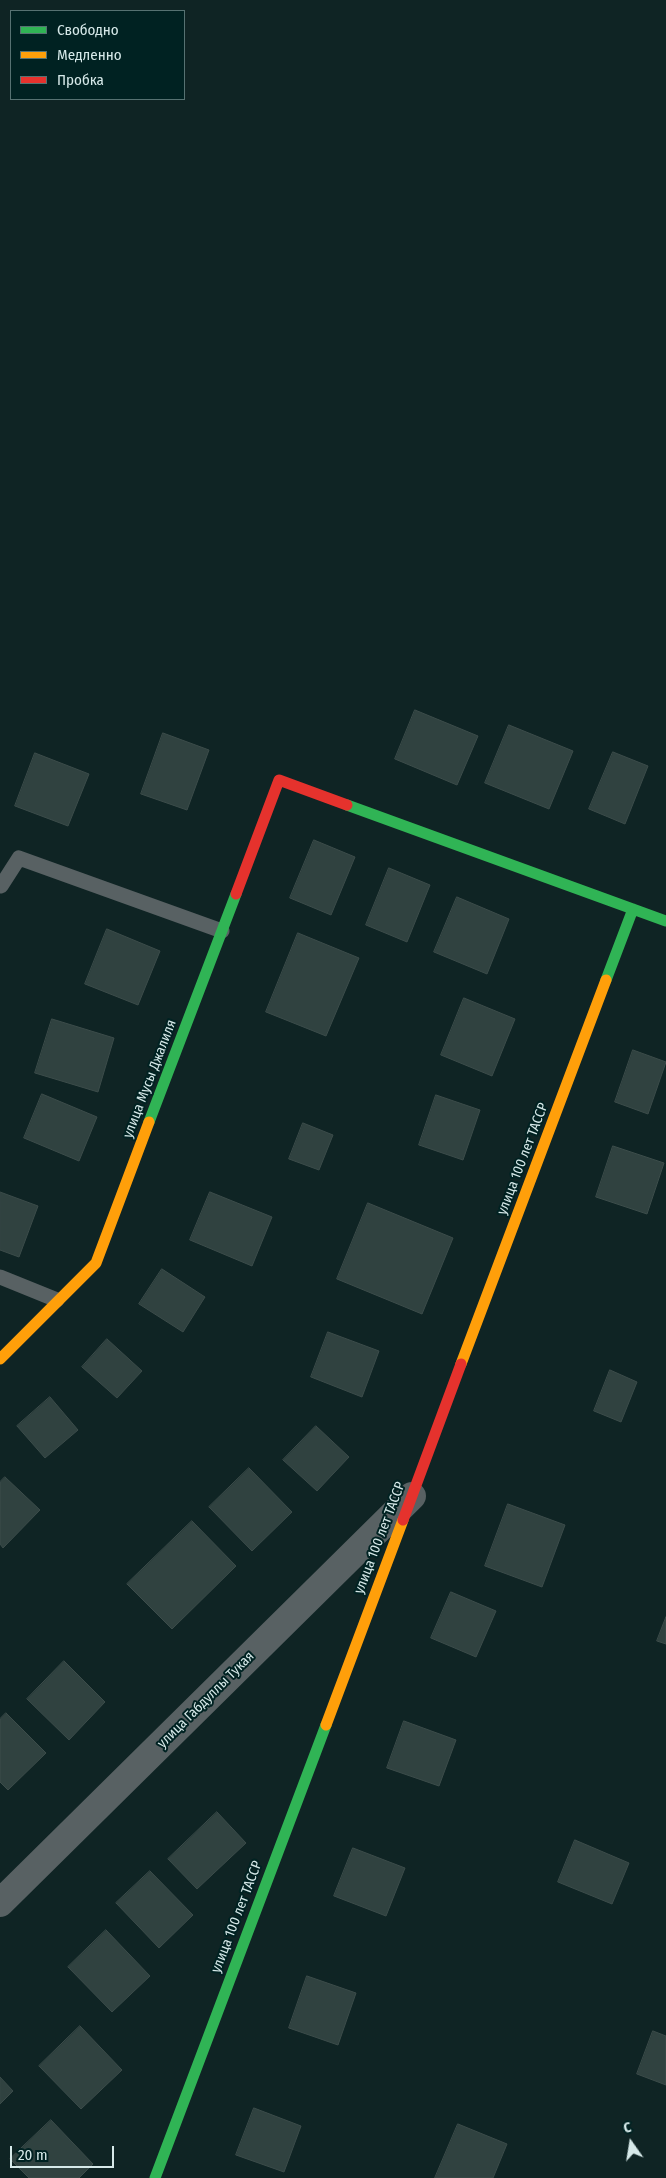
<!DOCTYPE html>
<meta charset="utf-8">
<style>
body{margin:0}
#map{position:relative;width:666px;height:2178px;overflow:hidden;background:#0f2424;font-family:"Fira Sans Condensed",sans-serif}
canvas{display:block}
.legend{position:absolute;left:10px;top:10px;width:175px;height:90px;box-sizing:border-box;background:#022;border:1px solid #567272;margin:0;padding:6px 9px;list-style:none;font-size:15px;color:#d6e9e9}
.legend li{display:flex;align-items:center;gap:10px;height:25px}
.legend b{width:25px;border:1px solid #567272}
.north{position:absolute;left:606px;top:2118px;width:50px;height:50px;-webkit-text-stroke:4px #022;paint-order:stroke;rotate:347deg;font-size:14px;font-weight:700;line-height:20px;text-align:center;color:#d6e9e9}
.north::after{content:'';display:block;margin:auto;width:18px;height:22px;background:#d6e9e9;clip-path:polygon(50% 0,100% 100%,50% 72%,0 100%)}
.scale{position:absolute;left:10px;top:2146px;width:104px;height:22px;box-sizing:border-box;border:2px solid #d6e9e9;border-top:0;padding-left:6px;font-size:15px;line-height:18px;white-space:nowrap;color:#d6e9e9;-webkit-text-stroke:4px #022;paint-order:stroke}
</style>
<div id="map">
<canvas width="666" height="2178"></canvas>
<ul class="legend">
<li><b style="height:6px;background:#30b455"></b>Свободно</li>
<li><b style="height:6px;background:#ff9f0a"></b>Медленно</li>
<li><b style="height:6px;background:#e5322d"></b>Пробка</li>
</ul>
<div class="north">С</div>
<div class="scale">20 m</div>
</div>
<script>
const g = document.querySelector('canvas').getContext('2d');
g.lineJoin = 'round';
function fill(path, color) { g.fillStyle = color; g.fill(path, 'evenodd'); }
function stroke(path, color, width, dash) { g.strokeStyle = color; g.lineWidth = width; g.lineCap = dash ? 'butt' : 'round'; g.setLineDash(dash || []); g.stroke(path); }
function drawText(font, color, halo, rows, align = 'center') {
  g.font = font + ' "Fira Sans Condensed",sans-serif'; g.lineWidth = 4; g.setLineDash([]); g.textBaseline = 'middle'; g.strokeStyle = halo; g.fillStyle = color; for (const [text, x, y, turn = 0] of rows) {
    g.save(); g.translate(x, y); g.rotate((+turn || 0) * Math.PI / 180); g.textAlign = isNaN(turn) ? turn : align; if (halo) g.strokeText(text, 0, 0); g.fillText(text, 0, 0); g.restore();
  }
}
const building = new Path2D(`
 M415 710 478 736 457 785 395 759Z
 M509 725 573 751 549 809 485 783Z
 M163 733 209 750 187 810 141 794Z
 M613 752 648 766 625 824 589 809Z
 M35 753 89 774 68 826 15 806Z
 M314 840 355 857 331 915 290 898Z
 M389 868 430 885 407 942 366 925Z
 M457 897 509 919 487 974 434 952Z
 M107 929 160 951 138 1005 85 984Z
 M298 933 359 958 326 1036 266 1012Z
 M464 998 515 1019 492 1076 441 1055Z
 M52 1019 114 1038 98 1092 35 1073Z
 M633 1050 666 1062 648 1114 615 1102Z
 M42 1094 97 1117 79 1161 24 1138Z
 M436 1095 480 1110 463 1160 419 1145Z
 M303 1123 333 1135 319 1170 289 1159Z
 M613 1146 664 1163 647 1214 596 1197Z
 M0 1192 38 1206 19 1257 0 1250Z
 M210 1192 272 1217 252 1266 190 1240Z
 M368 1203 453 1238 422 1314 337 1279Z
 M162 1269 205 1297 183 1332 139 1304Z
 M328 1332 379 1351 362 1397 311 1377Z
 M107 1339 142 1371 117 1398 82 1367Z
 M610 1370 637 1382 621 1422 594 1411Z
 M50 1397 78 1430 45 1458 17 1426Z
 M316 1426 349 1457 317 1491 283 1460Z
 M249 1468 292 1512 252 1551 209 1507Z
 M5 1477 40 1510 3 1548 0 1544V1482Z
 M508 1504 565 1525 542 1587 485 1566Z
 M192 1521 236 1566 172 1629 127 1584Z
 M451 1592 496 1611 476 1657 431 1638Z
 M666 1617V1644L657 1641Z
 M64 1661 105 1702 69 1740 27 1699Z
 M6 1713 46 1753 8 1790 0 1782V1719Z
 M404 1721 456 1740 439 1786 387 1768Z
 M217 1812 246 1843 197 1889 168 1859Z
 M575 1840 629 1863 612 1904 558 1882Z
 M353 1848 405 1868 386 1916 334 1896Z
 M150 1871 193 1915 159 1948 116 1903Z
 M106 1930 150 1976 112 2012 68 1967Z
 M307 1976 356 1993 338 2045 289 2028Z
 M80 2026 122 2070 81 2109 39 2066Z
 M653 2031 666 2036V2085L637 2074Z
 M0 2077 13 2091 0 2104Z
 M254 2108 301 2126 284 2172 236 2155Z
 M51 2120 93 2164 79 2178H29L10 2159Z
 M458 2124 507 2144 493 2178H435Z`);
const lane = new Path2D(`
 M1 886 19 858 222 931
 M0 1277 57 1300`);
const street = new Path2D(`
 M0 1903 412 1496`);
const fast = new Path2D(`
 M347 805 666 921
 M606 980 633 909
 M149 1122 236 894
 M155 2178 326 1725`);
const slow = new Path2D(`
 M0 1359 96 1263 149 1122
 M461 1364 606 980
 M326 1725 403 1520`);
const jam = new Path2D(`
 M236 894 279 780 347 805
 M403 1520 461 1364`);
const streetNames = [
 ["улица Мусы Джалиля",150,1079,-69],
 ["улица 100 лет ТАССР",523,1159,-69],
 ["улица 100 лет ТАССР",380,1538,-69],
 ["улица Габдуллы Тукая",206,1700,-45],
 ["улица 100 лет ТАССР",237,1917,-69]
];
fill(building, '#304240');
stroke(building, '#3c4c4a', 1);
stroke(lane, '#586163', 15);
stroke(street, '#586163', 28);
stroke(fast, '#30b455', 11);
stroke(slow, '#ff9f0a', 11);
stroke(jam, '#e5322d', 11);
drawText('14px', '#d6e9e9', '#022', streetNames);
</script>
